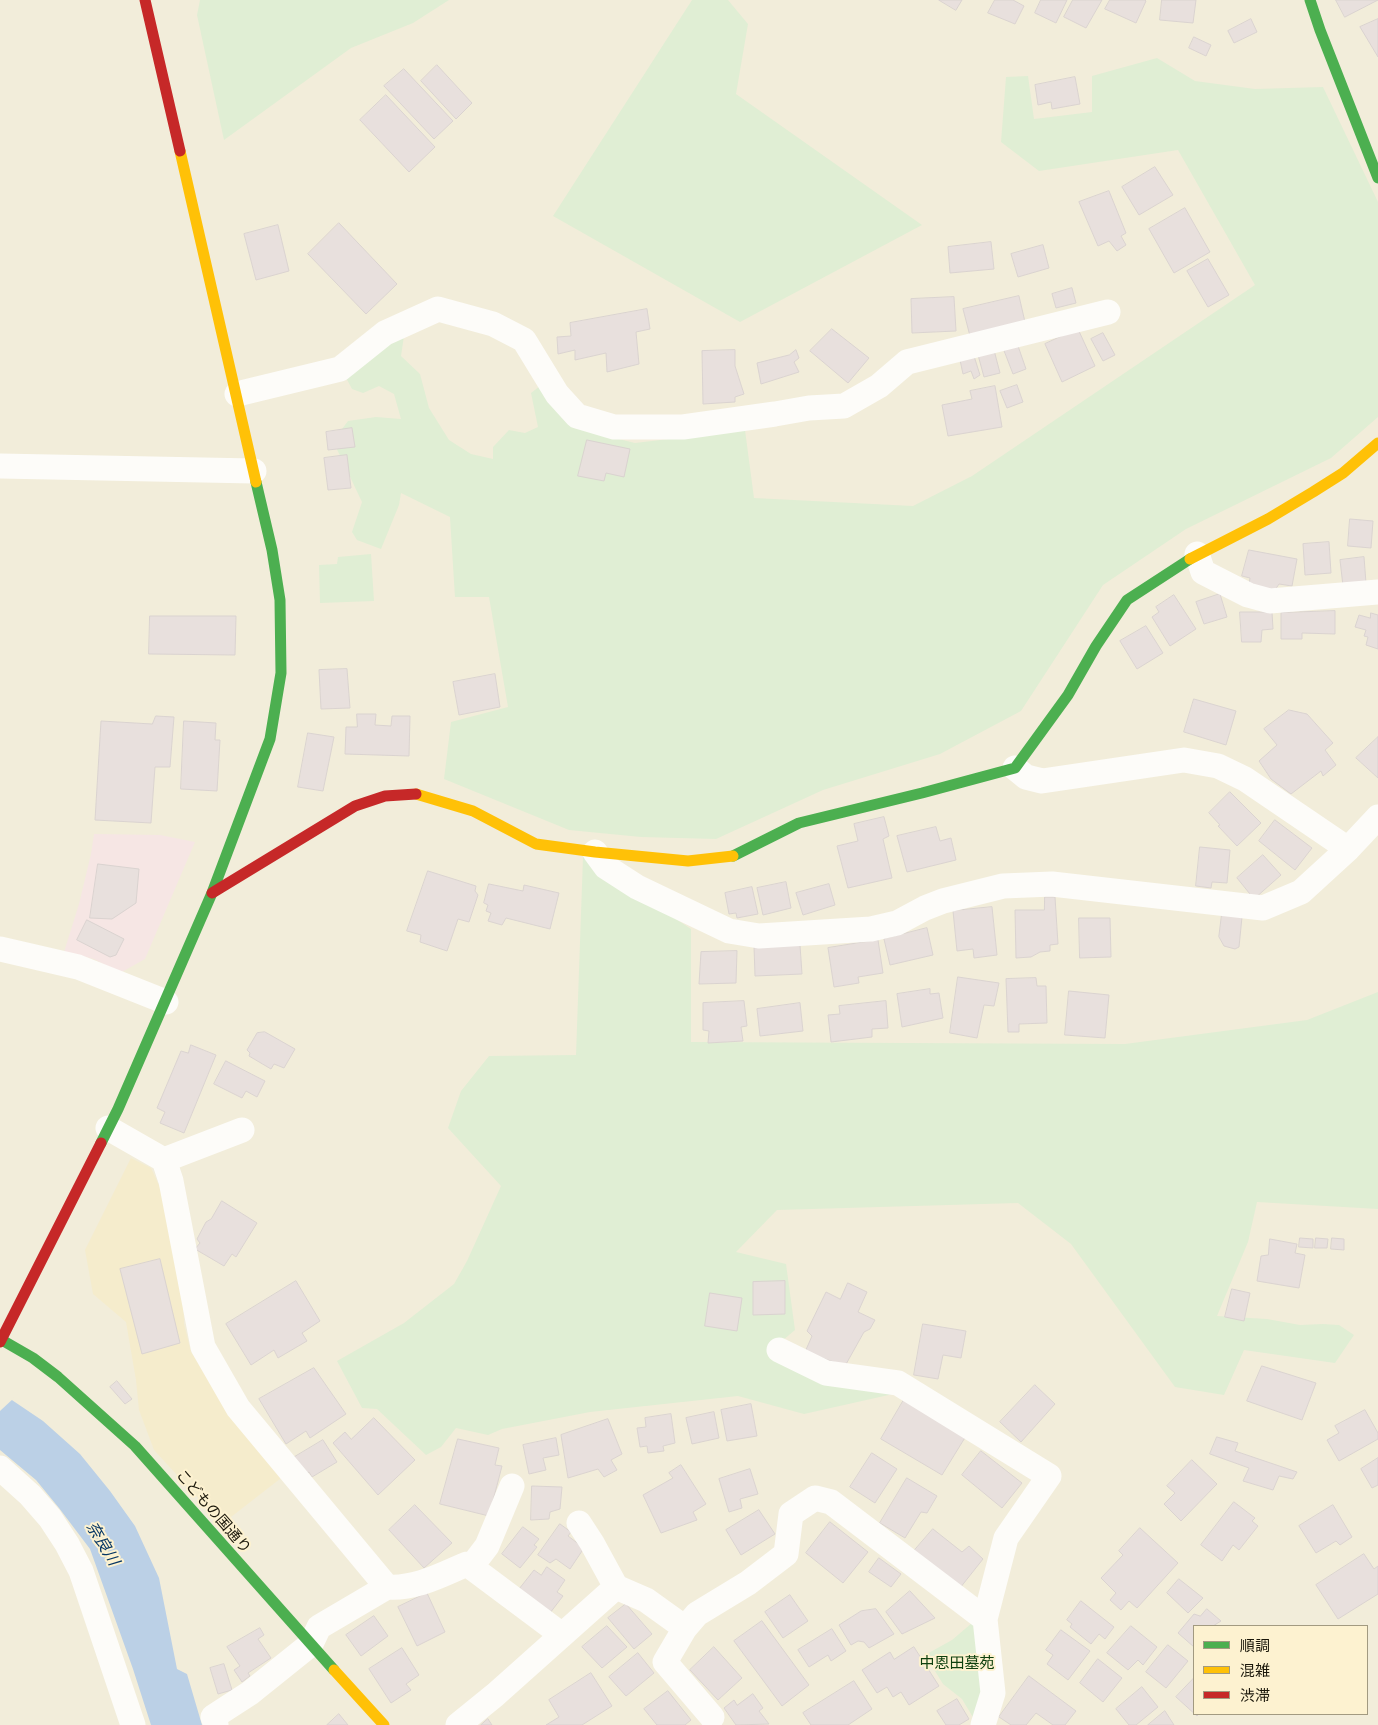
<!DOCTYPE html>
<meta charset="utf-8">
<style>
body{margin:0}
#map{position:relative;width:1378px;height:1725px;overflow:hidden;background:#f2edda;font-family:"Archivo Narrow","Noto Sans JP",sans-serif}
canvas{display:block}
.legend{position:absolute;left:1193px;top:1625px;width:175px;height:90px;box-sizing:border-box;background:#fdf2d0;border:1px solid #a29a81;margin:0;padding:6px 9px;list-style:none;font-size:15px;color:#1a170a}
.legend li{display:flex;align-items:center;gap:10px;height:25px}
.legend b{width:25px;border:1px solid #a29a81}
</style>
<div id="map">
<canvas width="1378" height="1725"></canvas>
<ul class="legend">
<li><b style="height:6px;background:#4caf50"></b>順調</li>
<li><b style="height:6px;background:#ffc107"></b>混雑</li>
<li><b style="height:6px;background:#c62828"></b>渋滞</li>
</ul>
</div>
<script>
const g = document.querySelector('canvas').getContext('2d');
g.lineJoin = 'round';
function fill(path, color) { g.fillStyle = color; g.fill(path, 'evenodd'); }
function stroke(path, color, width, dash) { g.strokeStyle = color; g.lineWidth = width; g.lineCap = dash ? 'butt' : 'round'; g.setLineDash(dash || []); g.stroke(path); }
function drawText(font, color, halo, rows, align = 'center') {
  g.font = font + ' "Archivo Narrow","Noto Sans JP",sans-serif'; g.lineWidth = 4; g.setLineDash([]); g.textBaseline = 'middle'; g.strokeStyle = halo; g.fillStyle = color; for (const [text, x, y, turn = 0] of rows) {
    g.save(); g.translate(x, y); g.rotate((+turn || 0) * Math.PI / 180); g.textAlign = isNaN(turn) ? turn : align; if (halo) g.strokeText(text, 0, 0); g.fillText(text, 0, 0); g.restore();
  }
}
const built = new Path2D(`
 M131 1158 151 1168 162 1192 182 1276 184 1324 191 1352 222 1397 285 1475 222 1524 154 1450 139 1410 136 1380 126 1322 93 1294 85 1250Z`);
const industrial = new Path2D(`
 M94 834 160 835 195 842 145 959 120 973 94 959 64 952 79 904 91 854Z`);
const green = new Path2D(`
 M200 0H449L413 23 351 48 224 140 197 15Z
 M692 0H728L748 24 736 94 922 225 740 322 553 216Z
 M1157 58 1195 81 1255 89 1323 87 1378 202V417L1331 458 1186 529 1103 585 1021 711 940 754 823 790 716 839 641 837 569 830 444 779 451 722 508 707 489 597H455L450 517 401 493 399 505 381 549 357 540 352 532 362 502 333 441 348 421 376 417 401 419 394 394 379 386 363 393 352 389 344 374 394 336H404L401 356 420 374 429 408 449 440 471 454 493 459V447L509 430 525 433 538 427 531 393 540 386 575 428 635 443 745 430 754 498 913 506 972 476 1255 285 1178 150 1039 171 1001 142 1006 77 1028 76 1034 119 1092 112V76Z
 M371 554 374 601 320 603 319 565 337 564 338 557Z
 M583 857 691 929V1042L1125 1044 1307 1020 1378 992V1209L1257 1202 1248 1242 1217 1316 1267 1319 1300 1325 1323 1324 1339 1325 1354 1335 1335 1363 1244 1350 1224 1395 1175 1387 1071 1244 1018 1203 777 1210 736 1252 786 1264 795 1330 769 1352 902 1392 804 1414 738 1396 590 1412 502 1429 488 1435 456 1428 441 1447 426 1455 377 1409 362 1408 337 1361 404 1323 454 1284 467 1261 501 1186 448 1128 461 1091 489 1056 576 1055Z
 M979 1617 982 1687 974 1719 962 1699 943 1684 925 1655 952 1640Z`);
const water = new Path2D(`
 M0 1392 43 1421 80 1454 110 1491 135 1526 159 1578 177 1669 187 1674 202 1725H151L133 1669 90 1549 59 1508 36 1480 0 1450Z`);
const pier = new Path2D(`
 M0 1389 14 1398 0 1411Z`);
const building = new Path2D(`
 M939 0H962L956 10Z
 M995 0H1013L1024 6 1015 24 988 13Z
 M1041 0H1067L1056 23 1035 13Z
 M1073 0H1102L1086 28 1064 17Z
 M1110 0H1145L1146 1 1136 23 1105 9Z
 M1162 0H1196L1193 23 1160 20Z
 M1336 0H1378L1345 17Z
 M1251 19 1257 32 1234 43 1228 31Z
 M1378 19V57L1360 27Z
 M1194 37 1211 45 1206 56 1189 48Z
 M437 65 472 103 456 119 421 81Z
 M404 69 453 121 434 139 384 86Z
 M1075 77 1080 104 1052 109 1051 102 1038 105 1035 85Z
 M386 95 435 147 409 172 360 120Z
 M1155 167 1173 195 1139 215 1122 187Z
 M1109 191 1126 233 1121 236 1126 245 1117 251 1109 241 1098 246 1079 202Z
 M1185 208 1210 252 1174 273 1149 229Z
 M339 223 397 284 366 314 308 254Z
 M278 225 289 271 256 280 244 234Z
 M991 242 994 269 950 273 948 247Z
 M1043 245 1049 268 1018 277 1011 254Z
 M1208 259 1229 295 1208 307 1187 271Z
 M1072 288 1076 303 1056 308 1052 294Z
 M1019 296 1025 322 970 336 963 309Z
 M954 297 956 331 912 333 911 299Z
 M647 309 650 329 636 332 639 364 607 372 606 353 575 360V350L558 354 557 337 571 336 570 323Z
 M832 329 869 358 848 383 810 351Z
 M1078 329 1095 366 1062 382 1045 344Z
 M1103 333 1115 355 1103 361 1091 339Z
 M1017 343 1026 369 1013 374 1003 348Z
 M735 350V366L744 394 735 397V402L703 404 702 351Z
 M796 350 799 358 794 362 799 372 761 384 757 363 789 355Z
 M994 350 1000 373 984 377 978 355Z
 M974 356 980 375 974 379 971 371 963 374 960 360Z
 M1017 385 1023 402 1007 408 1000 391Z
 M995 386 1002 427 948 436 942 405 972 399 970 391Z
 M352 428 355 447 328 450 326 432Z
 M587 440 630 449 624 477 606 473 604 481 578 476Z
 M347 455 351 488 328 490 324 458Z
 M1350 519 1373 521 1371 548 1348 546Z
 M1329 542 1331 573 1305 575 1303 544Z
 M1249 550 1297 559 1292 586 1279 584 1275 590 1249 585 1250 578 1242 576Z
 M1364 557 1366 583 1343 586 1340 560Z
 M1220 594 1227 617 1204 624 1196 602Z
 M1174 595 1196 629 1170 646 1152 617 1159 612 1156 607Z
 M1335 611V634L1302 633V639H1281V613Z
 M1240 612H1272L1273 629 1262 630 1261 642H1242Z
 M1371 613 1378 615V649L1366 645 1368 637 1364 636 1366 630 1355 627 1359 615 1370 618Z
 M150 616H236L235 655 149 654Z
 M1146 626 1163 653 1137 669 1120 641Z
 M347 669 350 708 321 709 319 670Z
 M495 674 500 707 459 715 453 682Z
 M1194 699 1236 711 1226 745 1184 732Z
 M1289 710 1307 714 1333 743 1325 750 1336 765 1323 776 1321 771 1291 794 1271 779 1259 761 1277 745 1264 729Z
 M357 714H376L375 725 391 726 392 716H410L409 756 345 754 346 727H357Z
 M156 716 174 717 170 767H155L151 823 95 820 101 721 152 724Z
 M184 721 216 723 215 740H220L217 791 181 789Z
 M308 733 334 737 323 791 298 787Z
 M1378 737V778L1356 758Z
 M1230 792 1261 823 1237 846 1218 826 1220 825 1209 813Z
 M884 817 889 836 883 839 892 878 848 888 837 846 858 841 854 824Z
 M1275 820 1312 848 1295 870 1259 841Z
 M936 827 940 841 951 838 956 860 907 872 897 836Z
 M1200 847 1230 850 1227 883 1212 882 1211 888 1196 886Z
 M1263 855 1281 875 1254 899 1237 878Z
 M98 864 139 869 136 903 112 919 90 918Z
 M428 871 476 886 475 891 478 895 469 922 458 919 447 951 420 942 421 935 407 931Z
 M786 882 791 908 763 915 757 888Z
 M489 884 523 891 524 885 559 893 550 929 506 918 502 925 488 921 491 913 486 911 488 905 484 903Z
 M829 884 835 905 803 915 796 893Z
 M752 887 758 914 737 918 736 913 729 914 725 893Z
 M1045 897H1055L1058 944 1050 945V951L1040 952 1031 957 1016 958 1015 910H1044Z
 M992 907 997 955 974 958 973 949 957 951 953 911Z
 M1222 914 1242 917 1239 947 1235 949 1224 946 1219 937Z
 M1079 918H1110L1111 957 1080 958Z
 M87 920 124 939 116 955 110 957 77 940Z
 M927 928 933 955 890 965 884 939Z
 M878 940 883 973 858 977 859 983 834 987 828 948Z
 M800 945 802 974 755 976 754 946Z
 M737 951 736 983 699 984 701 952Z
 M958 977 999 983 994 1006 984 1005 977 1038 950 1033Z
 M1036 978 1037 986H1046L1047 1023 1019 1024V1032H1008L1006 979Z
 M930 989V994L939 993 943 1018 902 1027 897 994Z
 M1069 991 1109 995 1105 1038 1065 1035Z
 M744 1001 747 1026 741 1027 743 1041 708 1043 709 1031 703 1030V1003Z
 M886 1001 888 1028 872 1029V1037L831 1042 828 1015 840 1014 839 1006Z
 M800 1003 803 1031 760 1036 757 1009Z
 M265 1032 295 1049 284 1068 274 1064 271 1069 249 1056 250 1053 247 1050 257 1033Z
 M191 1045 216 1055 184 1133 160 1123 165 1112 157 1108 181 1051 188 1053Z
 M226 1061 265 1081 257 1097 246 1091 242 1098 214 1084Z
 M222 1201 257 1223 236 1257 232 1254 224 1266 195 1249 200 1243 197 1239 206 1222 211 1219Z
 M1300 1238 1313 1239V1248L1299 1247Z
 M1316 1238 1328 1239 1327 1248H1315Z
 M1332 1238 1344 1239V1250L1331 1249Z
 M1270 1239 1297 1244 1295 1253 1305 1255 1299 1288 1257 1281 1261 1256 1268 1255Z
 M160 1259 180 1343 142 1354 120 1269Z
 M296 1281 320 1321 302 1333 307 1341 278 1358 274 1350 251 1365 226 1324Z
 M785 1281V1314L753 1315V1282Z
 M848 1283 867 1292 858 1312 875 1320 870 1329 864 1332 845 1366 805 1352 812 1336 807 1331 826 1292 840 1299Z
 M1232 1289 1250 1293 1244 1321 1225 1317Z
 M710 1293 742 1298 737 1331 705 1326Z
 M923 1324 966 1331 961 1358 943 1355 938 1379 914 1375Z
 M1262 1366 1316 1383 1302 1420 1247 1401Z
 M314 1368 346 1414 310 1438 306 1431 286 1444 259 1399Z
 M117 1381 132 1399 125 1404 110 1387Z
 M1035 1385 1055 1404 1021 1442 1000 1422Z
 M905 1398 966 1436 942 1475 881 1439Z
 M751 1404 757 1436 727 1441 721 1410Z
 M1365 1410 1378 1433V1439L1339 1461 1327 1440 1339 1433 1335 1426Z
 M714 1412 719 1438 692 1444 686 1418Z
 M671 1414 675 1443 663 1446 664 1451 648 1453 647 1446 640 1447 637 1428 646 1427 645 1418Z
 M374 1418 415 1460 378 1495 333 1443 345 1432 351 1439Z
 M608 1419 622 1454 611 1460 617 1470 604 1477 598 1469 568 1478 561 1435Z
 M1217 1437 1238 1443 1235 1451 1297 1472 1293 1479 1279 1476 1273 1490 1243 1481 1249 1468 1210 1454Z
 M556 1438 559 1455 543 1458 546 1470 529 1474 523 1445Z
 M458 1439 499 1448 495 1465 502 1466 489 1516 440 1504Z
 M323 1440 337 1462 312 1477 309 1472 304 1475 293 1458Z
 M981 1451 1022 1483 1002 1508 962 1475Z
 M872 1453 897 1469 875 1503 850 1487Z
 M1378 1458V1485L1372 1488 1361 1469Z
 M1192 1460 1217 1484 1181 1521 1164 1504 1175 1493 1167 1486Z
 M681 1465 706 1504 693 1512 697 1520 661 1533 643 1495 673 1478 669 1473Z
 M750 1469 758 1494 740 1499 742 1508 729 1512 719 1479Z
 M907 1478 937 1496 927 1513 921 1512 905 1538 880 1523Z
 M532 1486 562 1487 560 1509 550 1512 549 1519 531 1520Z
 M1234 1502 1255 1518 1252 1521 1258 1526 1239 1550 1233 1545 1222 1561 1201 1545Z
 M415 1505 452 1543 424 1568 389 1530Z
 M1333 1505 1352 1537 1340 1545 1336 1541 1316 1553 1299 1526Z
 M759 1510 775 1534 741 1555 726 1530Z
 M830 1522 868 1552 843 1583 806 1553Z
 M560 1524 571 1532 568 1536 584 1548 570 1569 556 1559 550 1563 538 1555Z
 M523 1527 539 1539 534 1545 537 1547 520 1568 502 1554Z
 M1140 1528 1178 1563 1137 1608 1129 1601 1121 1610 1110 1600 1116 1593 1101 1578 1123 1555 1119 1551Z
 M933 1529 962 1552 969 1546 983 1559 960 1588 914 1551Z
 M1364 1554 1374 1569 1378 1566V1594L1338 1619 1316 1585Z
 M879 1558 901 1574 891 1587 869 1572Z
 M547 1567 565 1580 557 1592 563 1596 550 1613 519 1589 534 1570 541 1575Z
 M1179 1579 1203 1598 1188 1613 1167 1593Z
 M910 1591 935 1618 902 1634 886 1612Z
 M427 1593 445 1632 417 1646 398 1607Z
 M790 1595 808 1621 783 1638 765 1612Z
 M1081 1601 1114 1627 1105 1639 1099 1634 1091 1644 1070 1627 1072 1624 1067 1620Z
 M626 1604 652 1634 634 1649 608 1618Z
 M876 1609 894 1634 869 1648 864 1642 858 1641 851 1645 839 1625 861 1611Z
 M1207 1609 1221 1621 1213 1626H1194V1647L1178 1633 1194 1614 1200 1616Z
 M374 1616 388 1636 361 1656 346 1635Z
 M762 1621 809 1685 782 1706 734 1641Z
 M607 1626 627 1647 602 1668 582 1647Z
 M1131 1626 1157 1647 1143 1665 1138 1660 1128 1670 1107 1653Z
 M260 1628 264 1635 258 1639 271 1658 248 1673 250 1676 242 1682 234 1670 240 1666 227 1647Z
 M832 1629 846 1651 831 1661 828 1655 809 1667 798 1650Z
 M1061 1630 1090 1651 1068 1680 1047 1664 1053 1655 1046 1650Z
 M1168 1645 1188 1661 1166 1688 1146 1672Z
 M714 1647 742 1678 718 1700 690 1670Z
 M914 1647 939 1686 909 1705 901 1692 893 1697 887 1687 877 1693 862 1670 890 1652 894 1659Z
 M402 1648 419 1675 406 1684 411 1690 391 1703 369 1669Z
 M638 1653 654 1673 626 1696 609 1677Z
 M1098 1659 1122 1678 1103 1702 1080 1683Z
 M224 1664 232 1690 218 1694 210 1668Z
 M591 1673 612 1706 582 1725H546L559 1717 549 1700Z
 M1029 1676 1076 1711 1065 1725H1053L1036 1713 1026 1725H1011L999 1717Z
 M1194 1678V1714H1199L1197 1716 1176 1697Z
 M854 1681 872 1709 848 1725H811L803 1713Z
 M1142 1687 1158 1707 1136 1725H1129L1116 1709Z
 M668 1691 691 1720 685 1725H657L644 1709Z
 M753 1694 763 1708 759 1711 769 1724 736 1725 724 1708 734 1700 737 1705Z
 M957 1699 969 1719 959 1725H946L937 1711Z
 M1165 1711 1174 1725H1148Z
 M339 1714 348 1725H327Z
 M488 1719 492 1725H481Z`);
const street = new Path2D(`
 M237 394 340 369 385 333 438 309 493 324 524 340 557 394 577 416 614 427H683L775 414 809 408 844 406 879 386 907 362 1108 312
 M0 466 254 471
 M1197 554 1203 572 1248 595 1270 601 1378 592
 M1015 768 1026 777 1042 781 1184 760 1218 766 1245 779 1348 849
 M595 852 606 867 637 887 729 931 759 936 871 929 897 923 925 908 943 901 1003 886 1052 884 1263 908 1301 892 1348 849 1378 817
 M0 949 78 967 166 1002
 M108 1128 164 1160 171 1181 203 1347 238 1408 387 1587C416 1589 441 1575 467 1564L562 1635
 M164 1160 242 1130
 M779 1350 826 1373 898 1383 1049 1476 1006 1538 985 1619 993 1693 983 1725
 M0 1468 30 1495 50 1518 67 1544 81 1571 133 1725
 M579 1523 592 1543 616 1587 646 1600 685 1628
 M471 1567 487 1546 512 1486
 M712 1717 665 1662 685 1628 697 1614 748 1583 786 1554 791 1514 815 1498 831 1502 985 1619
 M216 1725 213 1717 250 1693 311 1644 319 1627 387 1587
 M458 1725 495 1695 616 1587`);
const fast = new Path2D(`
 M1310 0 1320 30 1378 178
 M733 856 799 823 922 793 1015 768 1068 695 1096 646 1127 600 1190 559
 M101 1143 118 1109 212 893 270 739 281 673 280 600 272 550 256 482
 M0 1339 33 1358 58 1377 135 1446 334 1670`);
const slow = new Path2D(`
 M180 151 256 482
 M1190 559 1268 519 1313 492 1343 473 1378 443
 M416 794 473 811 536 844 595 852 688 861 733 856
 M334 1670 384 1725`);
const jam = new Path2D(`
 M145 0 180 151
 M212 893 355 806 385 796 416 794
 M0 1342 101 1143`);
const streetNames = [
 ["こどもの国通り",213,1512,49]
];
const parkNames = [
 ["中恩田墓苑",957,1664]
];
const waterNames = [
 ["奈良川",102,1544,59]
];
fill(built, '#f5eccc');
fill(industrial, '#f6e6e4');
fill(green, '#e0eed4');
fill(water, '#bbd0e6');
fill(pier, '#f2edda');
fill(building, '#e8e0dd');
stroke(building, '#dad3d0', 1);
stroke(street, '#fdfcf9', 25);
stroke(fast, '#4caf50', 11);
stroke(slow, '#ffc107', 11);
stroke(jam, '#c62828', 11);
drawText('15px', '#1a170a', '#fdf2d0', streetNames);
drawText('15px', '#0e400e', '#fdf2d0', parkNames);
drawText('italic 16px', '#063664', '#fdf2d0', waterNames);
</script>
